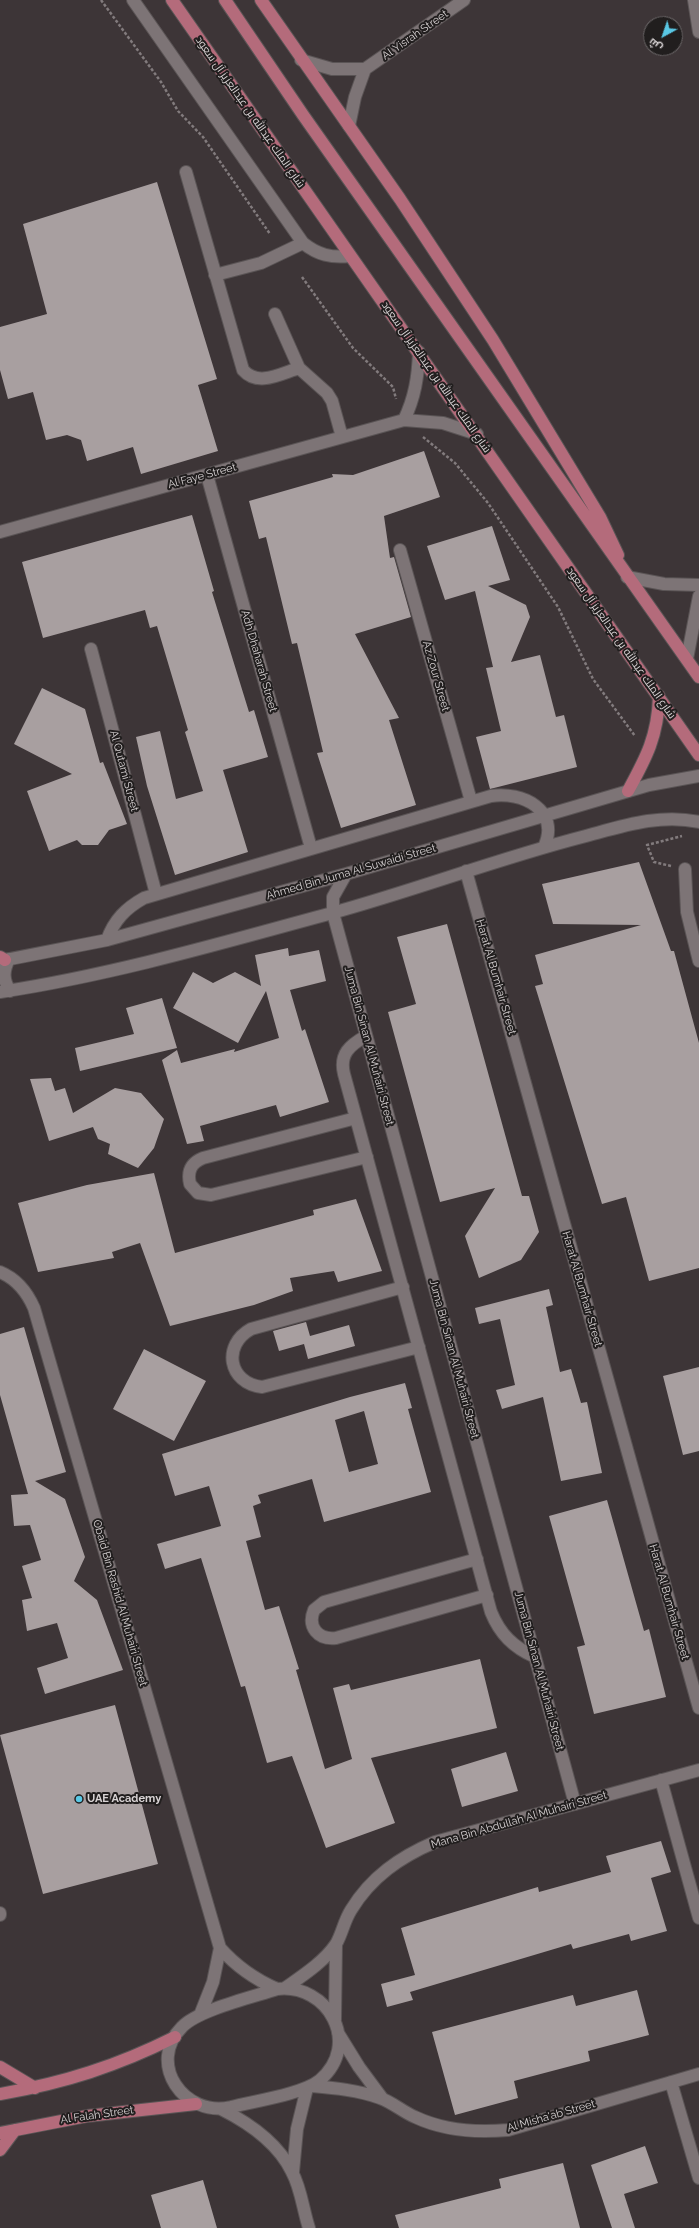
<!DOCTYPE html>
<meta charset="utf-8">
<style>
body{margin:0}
#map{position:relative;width:699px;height:2228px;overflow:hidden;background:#3d3537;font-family:Raleway,Cairo,sans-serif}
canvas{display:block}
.north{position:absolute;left:643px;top:16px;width:40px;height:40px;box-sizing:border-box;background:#211e1e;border:1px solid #6a6667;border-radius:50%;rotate:220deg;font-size:11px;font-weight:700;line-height:16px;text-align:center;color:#d8d3d4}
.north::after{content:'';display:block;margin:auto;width:14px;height:18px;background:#59c8e5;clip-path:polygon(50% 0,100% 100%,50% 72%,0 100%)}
</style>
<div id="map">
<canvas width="699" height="2228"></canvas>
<div class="north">ش</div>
</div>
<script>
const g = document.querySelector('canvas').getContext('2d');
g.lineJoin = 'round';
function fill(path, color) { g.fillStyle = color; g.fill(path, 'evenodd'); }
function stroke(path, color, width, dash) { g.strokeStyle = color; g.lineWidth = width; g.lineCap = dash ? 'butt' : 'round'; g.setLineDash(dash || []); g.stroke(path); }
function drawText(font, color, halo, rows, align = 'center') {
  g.font = font + ' Raleway,Cairo,sans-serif'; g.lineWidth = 4; g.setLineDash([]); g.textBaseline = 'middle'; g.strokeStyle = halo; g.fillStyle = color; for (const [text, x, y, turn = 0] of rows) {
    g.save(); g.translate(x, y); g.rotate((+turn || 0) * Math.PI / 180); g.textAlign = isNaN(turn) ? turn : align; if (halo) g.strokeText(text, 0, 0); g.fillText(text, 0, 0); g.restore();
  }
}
const building = new Path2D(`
 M157 182 217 379 198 385 218 451 141 474 133 447 87 461 81 440 67 435 46 440 33 392 8 399 0 370V327L47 314 23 224Z
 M424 451 440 497 384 516 390 558 394 557 411 617 355 634 399 718 389 720 416 805 341 828 317 753 323 752 297 643 292 644 266 537 259 539 249 501 333 477 332 474 353 475Z
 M192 515 214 591 212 592 249 712 254 710 268 757 223 770 248 852 175 875 147 786 136 737 160 731 176 799 203 791 185 732 188 730 157 626 150 628 145 610 43 638 22 562Z
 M492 526 510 580 488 586 526 605 530 617 511 662 540 655 556 717 564 715 577 767 490 789 476 737 501 731 486 668 493 667 475 591 445 600 427 546Z
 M42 688 85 709 100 763 103 762 127 824 109 830 98 845H82L77 840 49 851 27 791 72 774 14 744Z
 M639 862 671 951H674L699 1043V1268L649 1281 626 1197 602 1204 535 986 543 984 535 955 641 925 553 924 542 884Z
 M447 924 522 1196H529L539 1232 521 1260 479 1278 465 1236 495 1188 440 1202 388 1012 416 1004 397 937Z
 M288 948 289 956 319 950 326 981 290 990 302 1031 305 1029 329 1102 280 1117 276 1105 200 1126 204 1141 187 1144 162 1060 177 1050 181 1063 235 1049 234 1052 279 1038 266 991 238 1043 173 1008 193 972 213 983 235 972 261 986 255 955Z
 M162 998 177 1048 80 1071 75 1048 134 1034 126 1008Z
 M51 1078 55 1091 65 1088 73 1113 115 1088 141 1093 164 1119 154 1148 138 1168 108 1154 110 1144 98 1139 93 1127 49 1141 30 1079Z
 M154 1173 175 1253 314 1215 313 1210 356 1199 382 1271 338 1282 334 1271 290 1278 293 1291 254 1305 170 1326 140 1243 112 1252 114 1258 38 1272 18 1203 87 1185Z
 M549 1289 553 1305 546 1307 560 1372 571 1369 581 1403 587 1402 602 1473 561 1481 543 1397 502 1409 496 1390 515 1385 500 1319 479 1324 475 1308Z
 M306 1322 310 1336 349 1325 355 1346 308 1359 304 1344 279 1351 273 1331Z
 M24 1327 66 1472 35 1481 65 1499 85 1557 74 1581 97 1600 123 1670 45 1694 37 1668 68 1658 57 1623 27 1631 22 1600 32 1598 22 1566 41 1560 30 1525 14 1526 11 1495 28 1494 0 1395V1334Z
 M144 1349 206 1381 174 1441 113 1409Z
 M699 1367V1451L683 1455 663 1376Z
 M405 1383 412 1408 408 1409 431 1492 324 1522 312 1479 258 1495 261 1503 253 1506 261 1537 246 1541 265 1610 279 1606 299 1669 296 1670 325 1769 352 1759 333 1688 349 1684 351 1690 480 1659 497 1728 371 1758 395 1823 326 1848 292 1756 267 1763 245 1686 241 1687 201 1558 165 1569 157 1544 221 1526 209 1486 175 1496 162 1454 350 1397ZM364 1411 378 1464 349 1472 335 1420Z
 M607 1500 644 1631 649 1629 666 1697 594 1714 577 1647 585 1645 549 1516Z
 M115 1705 158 1864 43 1894 0 1735Z
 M506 1752 518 1791 462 1807 451 1769Z
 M661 1841 671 1872 651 1878 667 1931 631 1941 629 1934 573 1949 571 1944 410 1992 413 2000 387 2007 381 1984 415 1975 401 1928 538 1887 539 1892 611 1872 606 1856Z
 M637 1990 649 2035 588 2051 590 2061 514 2081 518 2098 455 2115 432 2032 573 1995 576 2006Z
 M645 2146 658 2183 624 2194 635 2228H612L591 2165Z
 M563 2163 580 2228H399L395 2215 501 2188 499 2179Z
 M203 2180 217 2228H161L151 2195Z`);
const path = new Path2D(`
 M101 0 161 82 178 111 203 137 270 234
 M302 277 353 348 393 387 396 399
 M423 437 455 463 488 503 558 607 593 679 635 736
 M671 866 654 862 647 845 682 836`);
const minor = new Path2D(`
 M133 0 303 243C318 255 331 258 350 256
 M694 0 699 32
 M301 60 332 69H365L464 0
 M349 126 355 97 365 69
 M186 172 243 370C258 387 280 374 299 368
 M215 275 261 263 303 243
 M275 314 299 368 327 393 332 401 342 437
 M404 420C415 397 418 377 419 352
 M207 475 311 848
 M0 532 404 420 443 423 477 434
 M400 550 471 801
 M627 577 664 584 699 585
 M91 649 156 894
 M687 659 699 596
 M685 869 687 912 699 961
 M466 871 699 1708
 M346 874 333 897V913L575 1804
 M107 940C114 920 126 908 144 898L491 796C522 791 561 810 544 847
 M9 959C3 971 3 980 10 991
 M0 961 107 940 346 874 649 785 699 776
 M0 992C112 975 222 943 332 913 416 890 497 859 582 837 620 827 659 813 699 822
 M366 1036C350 1045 339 1054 344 1074L491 1612C500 1634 513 1647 535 1657
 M356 1118 203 1158C191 1163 187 1171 190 1184L198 1193 211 1195 367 1157
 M0 1272C17 1279 27 1292 34 1308L220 1948 213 1982 200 2015
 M403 1287 251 1329C222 1345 228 1383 262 1387L419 1347
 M477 1559 324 1602 314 1610C307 1627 318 1640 336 1638L487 1595
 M661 1780 699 1918
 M0 1913V1915
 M220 1948C236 1966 254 1979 277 1989
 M285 1988C302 1976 324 1962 336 1944 342 1934 344 1921 351 1910 371 1877 400 1857 435 1842L699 1770
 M277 1989C328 1983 362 2044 320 2080 303 2094 254 2101 231 2107 184 2118 146 2063 182 2027 198 2010 253 1997 277 1989Z
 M335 2020 336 1944
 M338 2033 359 2067 382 2098
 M671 2082 699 2178
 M311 2086C334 2088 358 2090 380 2098 392 2102 403 2112 415 2117 445 2131 476 2133 508 2130L699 2074
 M221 2109C249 2123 278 2143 292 2172 301 2188 303 2210 309 2228
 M293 2172 297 2129 307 2088`);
const major = new Path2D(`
 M172 0 699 755
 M225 0 303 115 699 677
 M261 0 400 199 493 340 600 517 618 555
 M628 791C646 758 658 736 659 696
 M0 957 5 960
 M0 2067 35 2088
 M0 2094C64 2083 117 2066 175 2037
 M0 2133 87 2116 196 2104
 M0 2150 15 2130`);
const markers = [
 [79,1799,4,"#59c8e5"]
];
const streetNames = [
 ["Al Yisrah Street",415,35,-35],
 ["شارع الملك عبدالله بن عبدالعزيز آل سعود",250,112,55],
 ["شارع الملك عبدالله بن عبدالعزيز آل سعود",436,377,55],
 ["Al Faye Street",202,476,-15],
 ["شارع الملك عبدالله بن عبدالعزيز آل سعود",621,643,55],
 ["Adh Dhaharah Street",259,661,74],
 ["Az Zour Street",436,676,74],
 ["Al Qutami Street",124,771,75],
 ["Ahmed Bin Juma Al Suwaidi Street",351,872,-16],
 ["Harat Al Bumhair Street",496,977,74],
 ["Juma Bin Sinan Al Muhairi Street",369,1046,75],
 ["Harat Al Bumhair Street",582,1289,74],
 ["Juma Bin Sinan Al Muhairi Street",454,1359,75],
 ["Harat Al Bumhair Street",669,1602,74],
 ["Obaid Bin Rashid Al Muhairi Street",120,1603,74],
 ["Juma Bin Sinan Al Muhairi Street",539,1671,75],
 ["Mana Bin Abdullah Al Muhairi Street",519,1820,-16],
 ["Al Falah Street",97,2115,-8],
 ["Al Misha'ab Street",551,2116,-16]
];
const poiNames = [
 ["UAE Academy",87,1799]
];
fill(building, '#a89fa0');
stroke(minor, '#5a5455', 14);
stroke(major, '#5a5455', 14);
stroke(path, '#827b7d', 2.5, [3, 2]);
stroke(minor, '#7d7476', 12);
stroke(major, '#b46b7b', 12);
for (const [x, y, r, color] of markers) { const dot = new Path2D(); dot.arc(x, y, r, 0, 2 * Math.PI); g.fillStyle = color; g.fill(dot); stroke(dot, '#211e1e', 1.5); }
drawText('11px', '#d8d3d4', '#211e1e', streetNames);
drawText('bold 11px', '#d8d3d4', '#211e1e', poiNames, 'left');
</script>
